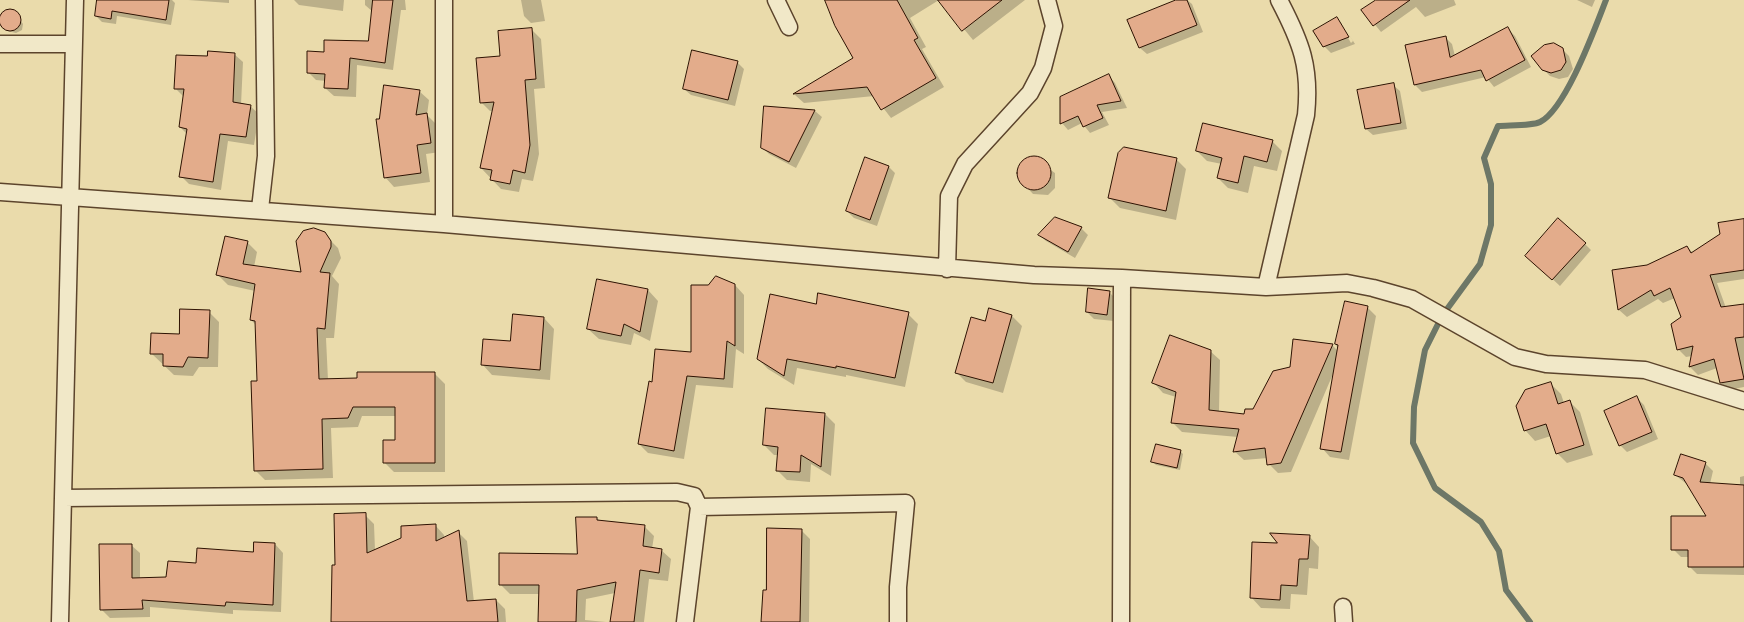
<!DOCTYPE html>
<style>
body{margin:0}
canvas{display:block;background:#eadbab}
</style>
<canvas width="1744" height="622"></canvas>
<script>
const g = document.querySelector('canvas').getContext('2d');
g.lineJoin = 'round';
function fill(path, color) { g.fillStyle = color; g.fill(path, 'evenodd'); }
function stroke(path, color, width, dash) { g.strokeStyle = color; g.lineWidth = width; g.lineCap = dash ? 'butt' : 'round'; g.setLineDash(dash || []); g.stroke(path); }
const shadow = new Path2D(`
 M99 0H172L175 3 171 25 117 16 116 24 102 22 96 16Z
 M188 0H229V3Z
 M294 0H344L343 11 299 5Z
 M365 0H405L406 10H401L393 70 357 65 356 97 334 96 325 88 326 81 316 80 308 72 325 53 369 43 373 12 365 5Z
 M521 0H541L545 21 531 23 524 16Z
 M826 0H939L910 18 926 47 922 49 944 87 891 118 874 96 804 103 795 95 854 59Z
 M940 0H1025L973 40Z
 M1179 0H1187L1192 4 1203 32 1147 54 1140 48Z
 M1378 0H1454L1456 5 1425 17 1416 7 1381 32 1363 10Z
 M1577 0H1595L1592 7Z
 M9 10 15 11 23 24 22 30 16 33 7 31 0 18 3 13Z
 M1336 18 1342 24H1340L1351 43 1353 41 1343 25 1355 44 1331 53 1324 46Z
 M1508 29 1515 36 1531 67 1494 87 1486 77 1422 92 1415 85 1406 46 1445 37 1452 44 1455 56Z
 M532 30 541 39 545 88 534 89 539 154 533 181 522 179 519 192 501 189 481 168 493 111H490L481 102 502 57Z
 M1562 49 1569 56 1573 69 1568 77 1559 79 1550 76 1543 69Z
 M234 54 243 62 241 105 250 106 259 114 254 145 228 141 221 190 189 184 181 176 187 134 180 127 184 97 175 88 209 57Z
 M737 62 744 69 735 106 691 95 684 89Z
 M1109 76 1115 83 1127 108 1102 112 1109 125 1090 133 1082 123 1068 130 1062 123Z
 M1393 85 1400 91 1407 129 1373 135 1366 129Z
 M419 91 429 100 427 115 436 124 440 152 426 154 430 182 394 187 385 177Z
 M765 108 815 111 822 117 796 168 769 154 762 147Z
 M1272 141 1282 151 1277 171 1254 166 1248 193 1228 188 1218 178 1222 164 1207 161 1197 151Z
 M1034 158 1055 173V188L1048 195 1033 194 1019 179V169L1025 160Z
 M1176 159 1186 169 1176 220 1120 208 1110 198Z
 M889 167 895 173 877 226 854 218 847 211Z
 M1056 218 1081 228 1088 235 1075 258 1046 241 1040 235Z
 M1744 220V279L1717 283 1726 308 1744 305V387L1728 390 1720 382 1717 368 1698 375 1690 367 1692 356 1686 357 1678 349 1682 318 1675 298 1663 303 1658 299 1627 317 1619 310 1614 271 1648 266 1687 247 1693 253Z
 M327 237 338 248 341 258 332 276 339 284 334 338H326L328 380 435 374 445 384V472H394L384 462 396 441V416H362L358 427 331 428 333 478 265 480 255 470 258 382 256 325 251 320 255 291 228 285 218 275 247 242 257 252 254 267 303 274Z
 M1585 244 1591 250 1560 286 1534 262Z
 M598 280 648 290 658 301 650 341 634 333 631 345 599 339 588 329Z
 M735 285 744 295V354L736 349 733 388 696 385 684 459 648 453 639 444 654 383 692 354Z
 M1109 292 1116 299 1114 321 1094 319 1087 312Z
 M817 305 908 314 918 324 905 387 846 375V377L797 368 794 385 768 369 758 359Z
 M1367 307 1376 316 1349 460 1330 457 1322 448 1333 374 1291 472 1278 473 1269 464 1268 458 1244 460 1234 451 1238 437 1182 432 1173 423 1176 397 1163 393 1154 383 1210 351 1220 360 1219 412 1244 415 1254 410 1291 368 1332 345 1338 351 1336 344Z
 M209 312 219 322 218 367H199L193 376 174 375 151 353 180 335Z
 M514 316 544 318 554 329 550 380 492 375 482 364 512 343Z
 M1012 316 1022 326 1003 393 966 382 956 372 986 323Z
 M1551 384 1561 394 1564 403 1570 402 1580 412 1593 455 1567 463 1557 453 1551 436 1535 441 1525 430Z
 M1637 398 1644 405 1658 439 1627 452 1620 445Z
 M825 414 835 424 831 476 811 464 810 482 787 480 777 470 778 455H774L764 445Z
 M1180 451 1183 454 1180 470 1156 465 1153 462Z
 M1705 463 1713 471 1710 484 1740 486V477L1744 476V575L1697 574 1689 566V557H1681L1673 549 1708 518 1688 485 1675 475Z
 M365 515 374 524 375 550 435 525 444 535V538L458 532 467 541 474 602 496 600 505 609 506 622H332L336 566Z
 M597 518 600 521 644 526 654 536 652 549 661 550 671 559 668 581 649 579 644 622H611L615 593 586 599 585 620 606 622H540V594H510L501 585 578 555Z
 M801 530 810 539 809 622H762Z
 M1309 536 1319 547 1318 569 1309 568 1307 595 1291 594 1290 609 1261 608 1251 597 1280 544Z
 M275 544 283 553 281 612 233 610V614L150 607V617L110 618 101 609 131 545 140 553V579L168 578 197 565 254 554Z`);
const stream = new Path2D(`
 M1530 622 1506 590 1499 551 1481 522 1435 488 1413 443 1414 407 1425 350 1442 316 1480 264 1491 225V184L1484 158 1498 126C1508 125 1532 126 1540 122 1566 109 1595 28 1606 0`);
const building = new Path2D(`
 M97 0H169L166 20 112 11 111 19 95 16Z
 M373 0H393L385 63 350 58 348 89 324 88 325 74 307 73V51L324 52V40L368 41Z
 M825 0H897L918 38 914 40 936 78 881 110 867 87 793 94 853 58 835 26Z
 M938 0H1002L962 31Z
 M1176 0H1187L1197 25 1139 48 1127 20Z
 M1376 0H1410L1373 26 1361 10Z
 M-1 20a11 11 0 1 1 22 0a11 11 0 1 1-22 0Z
 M1337 17 1349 37 1323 47 1313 31Z
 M1508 27 1525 60 1486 81 1481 70 1414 85 1405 45 1446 36 1450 57Z
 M532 28 536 79 525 80 530 145 525 173 513 170 510 184 490 180 492 170 480 168 494 102 480 103 476 58 500 56 498 31Z
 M1554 43 1563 48 1566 62 1561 70 1551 73 1542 70 1531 56 1544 45Z
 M692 50 738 61 728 100 683 89Z
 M208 51 235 53 233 102 251 105 246 137 220 134 213 182 179 177 187 129 179 127 184 89H174L176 55 207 56Z
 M1109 74 1121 101 1097 105 1103 118 1083 127 1078 116 1060 124V97Z
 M1394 83 1401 123 1365 129 1357 90Z
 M384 85 420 90 416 115 427 113 431 143 417 145 421 173 384 178 376 119H379Z
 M764 106 815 110 789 162 761 148Z
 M1203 123 1273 140 1267 162 1244 156 1238 183 1217 178 1222 158 1196 151Z
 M1124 147 1177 158 1166 211 1108 198 1118 153Z
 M1017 173a17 17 0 1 1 34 0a17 17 0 1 1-34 0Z
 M865 157 889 166 870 220 846 211Z
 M1055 217 1082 227 1068 252 1038 235Z
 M1558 218 1586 243 1552 280 1525 256Z
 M1744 219V270L1710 275 1721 307 1744 304V337L1735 338 1744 379 1720 383 1714 359 1689 367 1693 346 1677 350 1671 324 1681 317 1670 288 1654 296 1651 290 1618 310 1612 270 1647 265 1687 246 1691 253 1720 234 1718 223Z
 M314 228 325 232 331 241V247L320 272 330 273 325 329 317 328 319 379 357 378V372H435V463H383V440H395V407H353L348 418 322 419 323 469 254 471 251 381H257L255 321 250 320 255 284 216 275 225 236 248 241 243 264 301 272 296 241 303 231Z
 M716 276 735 284V346L727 341 724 379 687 376 674 451 638 444 649 381 652 382 655 349 691 352V285H708Z
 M597 279 648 289 640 332 624 324 621 336 587 329Z
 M1088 288 1110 291 1107 315 1086 312Z
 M818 293 909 312 895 378 836 366V368L787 359 784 376 757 359 770 294 816 304Z
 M1345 301 1368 306 1341 452 1320 449 1338 345 1335 344Z
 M989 308 1012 315 993 383 955 373 971 317 985 321Z
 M180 309 210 310 208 358 188 357 183 367 163 366V354H150L151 333 179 334Z
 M513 314 544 317 540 370 481 365 483 339 510 341Z
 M1170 335 1211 350 1209 410 1244 414 1245 409H1253L1273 371 1290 367 1293 339 1333 344 1281 463 1267 465 1265 448 1233 452 1239 429 1171 423 1176 392 1152 383Z
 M1551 382 1558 404 1570 400 1584 445 1556 454 1546 424 1524 431 1516 406 1525 390Z
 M1637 396 1652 432 1619 446 1604 411Z
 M766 408 825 413 821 467 801 455 800 472 776 471 778 447 763 445Z
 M1156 444 1181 450 1177 468 1151 462Z
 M1681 454 1706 462 1700 482 1744 485V567H1688V550H1671V516H1706L1683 478 1674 475Z
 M366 513 367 553 401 538V526L436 524V541L459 530 467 601 496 599 498 622H331L332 565H335L334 514Z
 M576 517H597V520L645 525 643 546 662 549 659 573 640 570 634 622H610L616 582 577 590 576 622H538L539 585H499V553L577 554Z
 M767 528 802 529 800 622H761L763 590H766Z
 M1270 533 1310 535 1308 559H1299L1297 586 1281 585 1280 600 1250 598 1252 542 1277 543Z
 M254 542 275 543 273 605 226 602 225 606 142 600 143 609 100 610 99 544H132V578L166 577 168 561 196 563 197 548 253 552Z`);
const street = new Path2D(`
 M776 0 789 27
 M0 44H73
 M0 192 444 224 1034 275 1122 278 1266 287 1347 283 1373 288 1412 299 1515 357 1546 364 1645 370 1744 401
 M260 209 266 156 264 0
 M444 224V0
 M947 269 949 196 965 164 1030 93 1043 68 1054 26 1047 0
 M1266 287 1306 115C1311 67 1301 42 1279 0
 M63 498 677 492 694 496 699 507 685 622
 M699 507 906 503 898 587V622
 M1343 607 1344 622
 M60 622 75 0
 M1121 622 1122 278`);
fill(shadow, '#0003');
stroke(stream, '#6d7767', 6);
fill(building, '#e3ac8b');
stroke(building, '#2d1202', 1);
stroke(street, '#5c442c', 19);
stroke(street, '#f1e8c8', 16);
</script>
